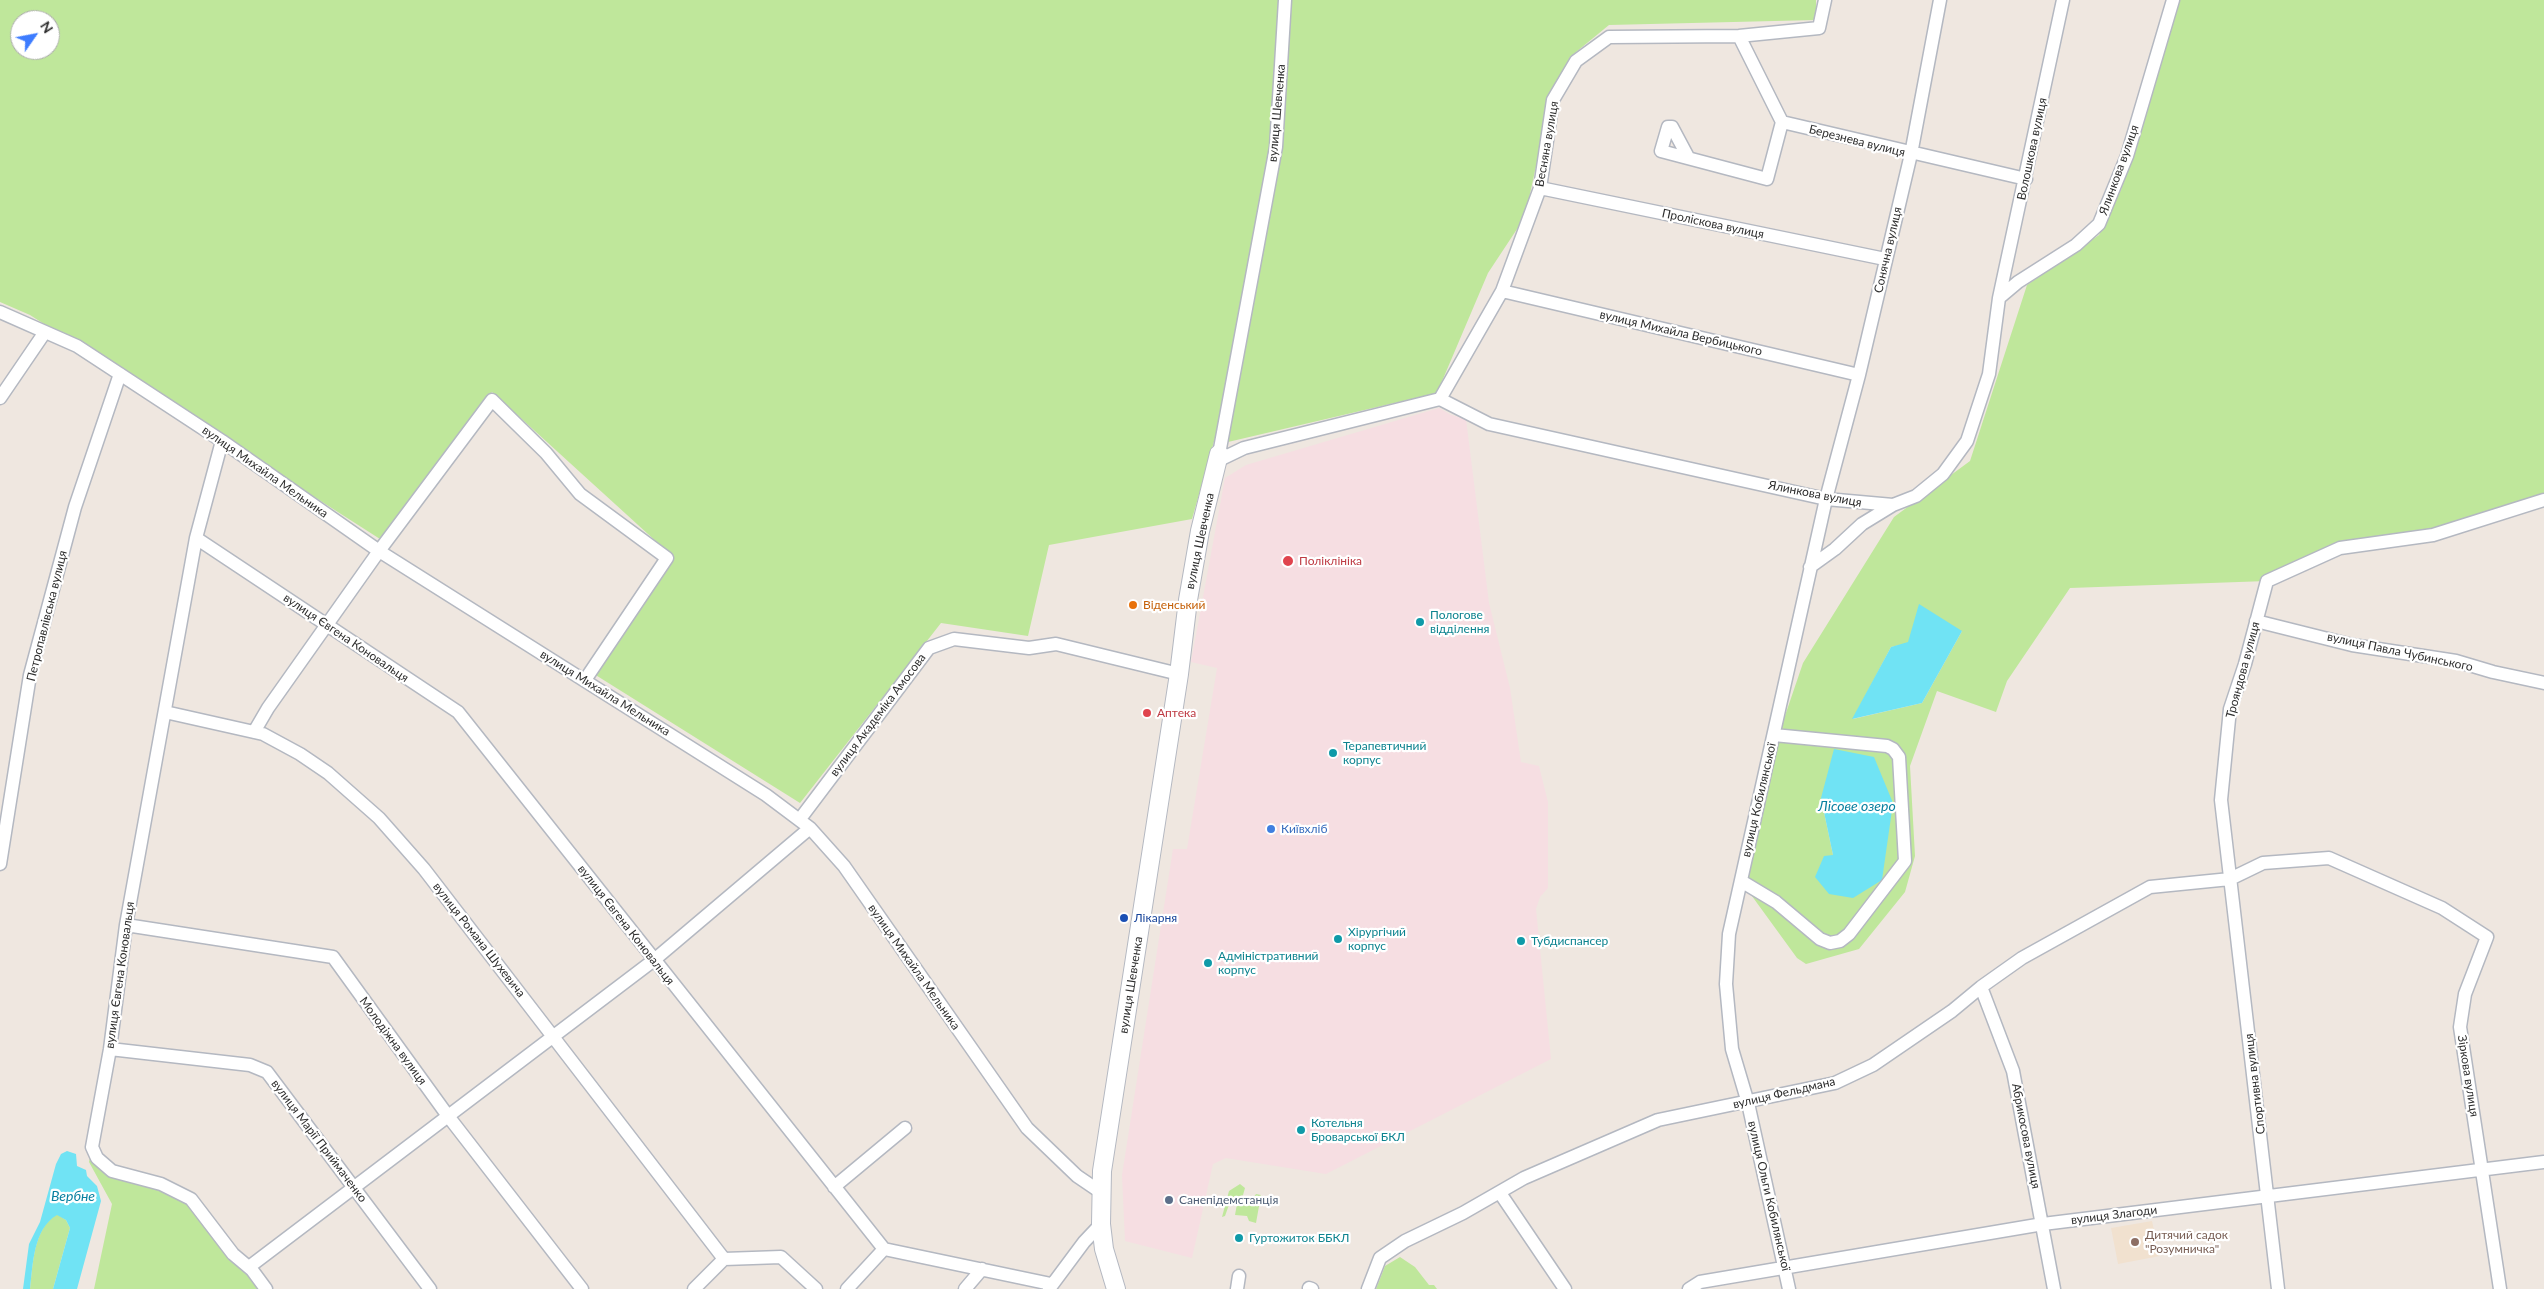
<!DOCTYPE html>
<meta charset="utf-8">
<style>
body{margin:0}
#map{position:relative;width:2544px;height:1289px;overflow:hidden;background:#efe7e0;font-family:Lato,sans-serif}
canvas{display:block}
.north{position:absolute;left:10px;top:10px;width:50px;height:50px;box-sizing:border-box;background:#fff;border:1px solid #ababab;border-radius:50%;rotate:57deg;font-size:14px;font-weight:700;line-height:20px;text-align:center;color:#2e2e2e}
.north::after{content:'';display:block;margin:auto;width:18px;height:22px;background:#3d7cff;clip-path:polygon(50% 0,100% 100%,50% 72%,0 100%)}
</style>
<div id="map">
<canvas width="2544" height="1289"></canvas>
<div class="north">N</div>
</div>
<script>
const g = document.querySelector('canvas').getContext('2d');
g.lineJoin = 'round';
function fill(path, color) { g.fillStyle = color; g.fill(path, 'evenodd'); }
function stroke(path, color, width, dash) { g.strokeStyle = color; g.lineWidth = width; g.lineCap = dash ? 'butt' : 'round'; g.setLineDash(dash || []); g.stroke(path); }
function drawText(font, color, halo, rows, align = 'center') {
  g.font = font + ' Lato,sans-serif'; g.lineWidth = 4.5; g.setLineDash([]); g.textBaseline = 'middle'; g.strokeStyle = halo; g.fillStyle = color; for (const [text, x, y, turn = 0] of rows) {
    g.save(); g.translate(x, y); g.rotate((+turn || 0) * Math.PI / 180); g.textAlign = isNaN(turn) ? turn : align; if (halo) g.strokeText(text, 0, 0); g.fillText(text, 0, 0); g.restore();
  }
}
const education = new Path2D(`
 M2152 1221 2160 1256 2118 1264 2111 1228Z`);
const medical = new Path2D(`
 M1439 408 1451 415 1466 419 1489 603 1510 688 1521 762 1539 766 1548 802V888L1540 897 1536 909 1551 1059 1326 1174 1226 1158 1213 1164 1192 1258 1125 1241 1122 1175 1173 849H1187L1217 668 1191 662 1225 478 1246 465Z`);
const green = new Path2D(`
 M0 0H1816V20L1609 25 1570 57 1551 97 1525 217 1488 273 1437 393 1228 442 1215 438 1192 519 1049 545 1028 636 941 623 800 803 594 674 671 555 492 392 380 539 30 315 0 302ZM20 20H50V50H20Z
 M2180 0H2544V500L2433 535 2340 548 2267 581 2070 588 2007 681 1996 712 1937 691 1910 766 1915 856 1905 892 1859 949 1806 964 1797 958 1741 881 1761 786 1803 663 1894 517 1970 461 2027 285 2099 235 2121 190ZM1962 631 1922 703 1853 719 1891 647ZM1821 798 1853 898 1833 855Z
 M92 1147 104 1165 173 1188 266 1289H94L112 1204 89 1162Z
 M1240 1184 1245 1188 1243 1195 1231 1199 1225 1216 1222 1217 1229 1191Z
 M1256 1194 1261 1195 1256 1223 1249 1221 1247 1216 1235 1215 1237 1204 1242 1202 1248 1206Z
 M57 1214 66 1220 70 1228 53 1289H30C33 1264 33 1229 57 1214Z
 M1400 1257 1415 1267 1429 1285H1434L1437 1289H1376L1385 1266Z`);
const water = new Path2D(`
 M1919 604 1962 631 1922 703 1852 719 1891 647 1908 642Z
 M1834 749 1874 757 1893 803 1882 880 1853 898 1829 894 1815 877 1824 856 1833 855 1821 798Z
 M67 1151 76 1154 77 1166 86 1170 87 1176 97 1186 101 1201 77 1289H53L70 1228 66 1220 57 1215C33 1229 33 1265 30 1289H23L29 1244 40 1222 56 1164 61 1154Z`);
const street = new Path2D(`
 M1739 36 1782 122 2026 179
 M1688 157 1672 127H1668L1661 151 1767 179 1782 122
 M1540 188 1885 259
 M1502 291 1859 375
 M1999 298 2063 0
 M0 312 77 346 222 441 379 551 766 795 810 828 844 866 1027 1128 1077 1176 1102 1193
 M0 398 45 332
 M1440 399 1489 424 1826 499 1893 505 1916 496 1943 474 1967 441 1989 374 1999 298 2018 282 2076 245 2099 224 2127 156 2173 0
 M1440 399 1502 291 1540 188 1553 100 1576 61 1609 37 1739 36 1819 28 1825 0
 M222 441 196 538 126 925 110 1049 92 1147 97 1158 112 1171 161 1184 191 1199 233 1254 252 1270 266 1289
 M1219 454 1276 147 1285 0
 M1217 461 1244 448 1440 399
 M196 538 458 712 884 1249 1051 1284
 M1810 567 1835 549 1862 524 1893 505
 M2256 621 2352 645 2456 661 2493 672 2544 683
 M165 712 263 734 300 754 328 773 379 818 424 869 724 1259
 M254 732 268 708 379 551 492 400 546 453 580 494 667 558 585 680
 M800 819 929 648 954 639 1029 648 1056 644 1179 674
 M0 864 30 675 75 507 120 374
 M1741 881 1776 902 1820 939 1830 943 1840 941 1849 934 1905 861 1899 757 1893 749 1887 746 1774 735
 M126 925 333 957 448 1116 582 1289
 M1981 987 2013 1071 2054 1289
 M110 1049 250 1065 267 1072 430 1289
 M834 1187 905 1128
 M1500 1193 1565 1289
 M249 1267 654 960 810 828
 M1309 1288 1312 1289
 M694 1289 724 1259 781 1257 816 1289
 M847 1289 884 1249
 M965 1289 982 1269
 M1049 1289 1084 1242 1101 1224
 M1237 1289 1239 1276
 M1368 1289 1380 1258 1405 1241 1463 1213 1524 1178 1658 1120 1835 1083 1873 1065 1952 1011 1981 987 2022 958 2150 887 2230 879 2263 863 2329 858 2442 908 2487 937 2465 994 2460 1027 2500 1289
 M1689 1289 1700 1282 2043 1224 2544 1162
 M1789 1289 1748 1103 1732 1049 1726 984 1729 934 1826 499 1859 375 1911 154 1940 0
 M2278 1289 2221 800 2230 709 2245 664 2267 581 2340 548 2433 535 2544 500`);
const secondary = new Path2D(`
 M1116 1289 1104 1249 1101 1224 1102 1171 1179 674 1188 600 1200 531 1219 454`);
const markers = [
 [1288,561,6,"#e0444e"],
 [1133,605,5,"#e8710a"],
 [1420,622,5,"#0f9aa8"],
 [1147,713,5,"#e0444e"],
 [1333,753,5,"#0f9aa8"],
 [1271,829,5,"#3f7fe0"],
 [1124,918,5,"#1a4fb4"],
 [1338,939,5,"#0f9aa8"],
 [1521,941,5,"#0f9aa8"],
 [1208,963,5,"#0f9aa8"],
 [1301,1130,5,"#0f9aa8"],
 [1169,1200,5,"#5c6f8a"],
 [1239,1238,5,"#0f9aa8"],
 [2135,1242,5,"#8d6e63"]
];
const streetNames = [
 ["вулиця Шевченка",1277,113,-85],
 ["Березнева вулиця",1857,141,14],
 ["Весняна вулиця",1547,144,-80],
 ["Волошкова вулиця",2032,149,-78],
 ["Ялинкова вулиця",2119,170,-70],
 ["Проліскова вулиця",1713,224,12],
 ["Сонячна вулиця",1888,250,-77],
 ["вулиця Михайла Вербицького",1681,333,13],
 ["вулиця Михайла Мельника",265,472,35],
 ["Ялинкова вулиця",1815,494,11],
 ["вулиця Шевченка",1200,541,-78],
 ["Петропавлівська вулиця",47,616,-76],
 ["вулиця Євгена Коновальця",346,638,34],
 ["вулиця Павла Чубинського",2400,652,12],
 ["Трояндова вулиця",2243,670,-75],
 ["вулиця Михайла Мельника",605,693,32],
 ["вулиця Академіка Амосова",878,715,-53],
 ["вулиця Кобилянської",1759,800,-77],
 ["вулиця Євгена Коновальця",626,925,52],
 ["вулиця Романа Шухевича",479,940,52],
 ["вулиця Михайла Мельника",914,967,55],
 ["вулиця Євгена Коновальця",120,975,-82],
 ["вулиця Шевченка",1131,985,-81],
 ["Молодіжна вулиця",393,1041,54],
 ["Зіркова вулиця",2468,1076,81],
 ["Спортивна вулиця",2255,1084,-97],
 ["вулиця Фельдмана",1784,1093,-13],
 ["Абрикосова вулиця",2026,1136,79],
 ["вулиця Марії Приймаченко",319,1141,53],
 ["вулиця Ольги Кобилянської",1769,1196,77],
 ["вулиця Злагоди",2114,1215,-7]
];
const healthNames = [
 ["Поліклініка",1299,561],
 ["Аптека",1157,713]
];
const foodNames = [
 ["Віденський",1143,605]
];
const cultureNames = [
 ["Пологове",1430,615],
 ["відділення",1430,629],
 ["Терапевтичний",1343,746],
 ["корпус",1343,760],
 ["Хірургічий",1348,932],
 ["корпус",1348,946],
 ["Тубдиспансер",1531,941],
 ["Адміністративний",1218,956],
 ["корпус",1218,970],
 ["Котельня",1311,1123],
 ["Броварської БКЛ",1311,1137],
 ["Гуртожиток ББКЛ",1249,1238]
];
const shopNames = [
 ["Київхліб",1281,829]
];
const transitNames = [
 ["Лікарня",1134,918]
];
const serviceNames = [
 ["Санепідемстанція",1179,1200]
];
const educationNames = [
 ["Дитячий садок",2145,1235],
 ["\"Розумничка\"",2145,1249]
];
const waterNames = [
 ["Лісове озеро",1857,806],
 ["Вербне",73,1196]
];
fill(education, '#f1e1cf');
fill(medical, '#f6dee2');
fill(green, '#bfe79b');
fill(water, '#70e3f4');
stroke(street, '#b4b8c1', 15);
stroke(secondary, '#b4b8c1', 20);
stroke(street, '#fff', 12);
stroke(secondary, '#fff', 18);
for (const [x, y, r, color] of markers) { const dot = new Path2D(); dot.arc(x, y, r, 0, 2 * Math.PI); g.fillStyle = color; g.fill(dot); stroke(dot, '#fff', 2); }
drawText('12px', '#2e2e2e', '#fff', streetNames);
drawText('12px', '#be3a42', '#fff', healthNames, 'left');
drawText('12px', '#c56008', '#fff', foodNames, 'left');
drawText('12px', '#0d838f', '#fff', cultureNames, 'left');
drawText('12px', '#366cbe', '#fff', shopNames, 'left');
drawText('12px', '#164399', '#fff', transitNames, 'left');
drawText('12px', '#4e5e75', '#fff', serviceNames, 'left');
drawText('12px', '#785e54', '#fff', educationNames, 'left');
drawText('italic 14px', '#0880a0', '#fff', waterNames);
</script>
